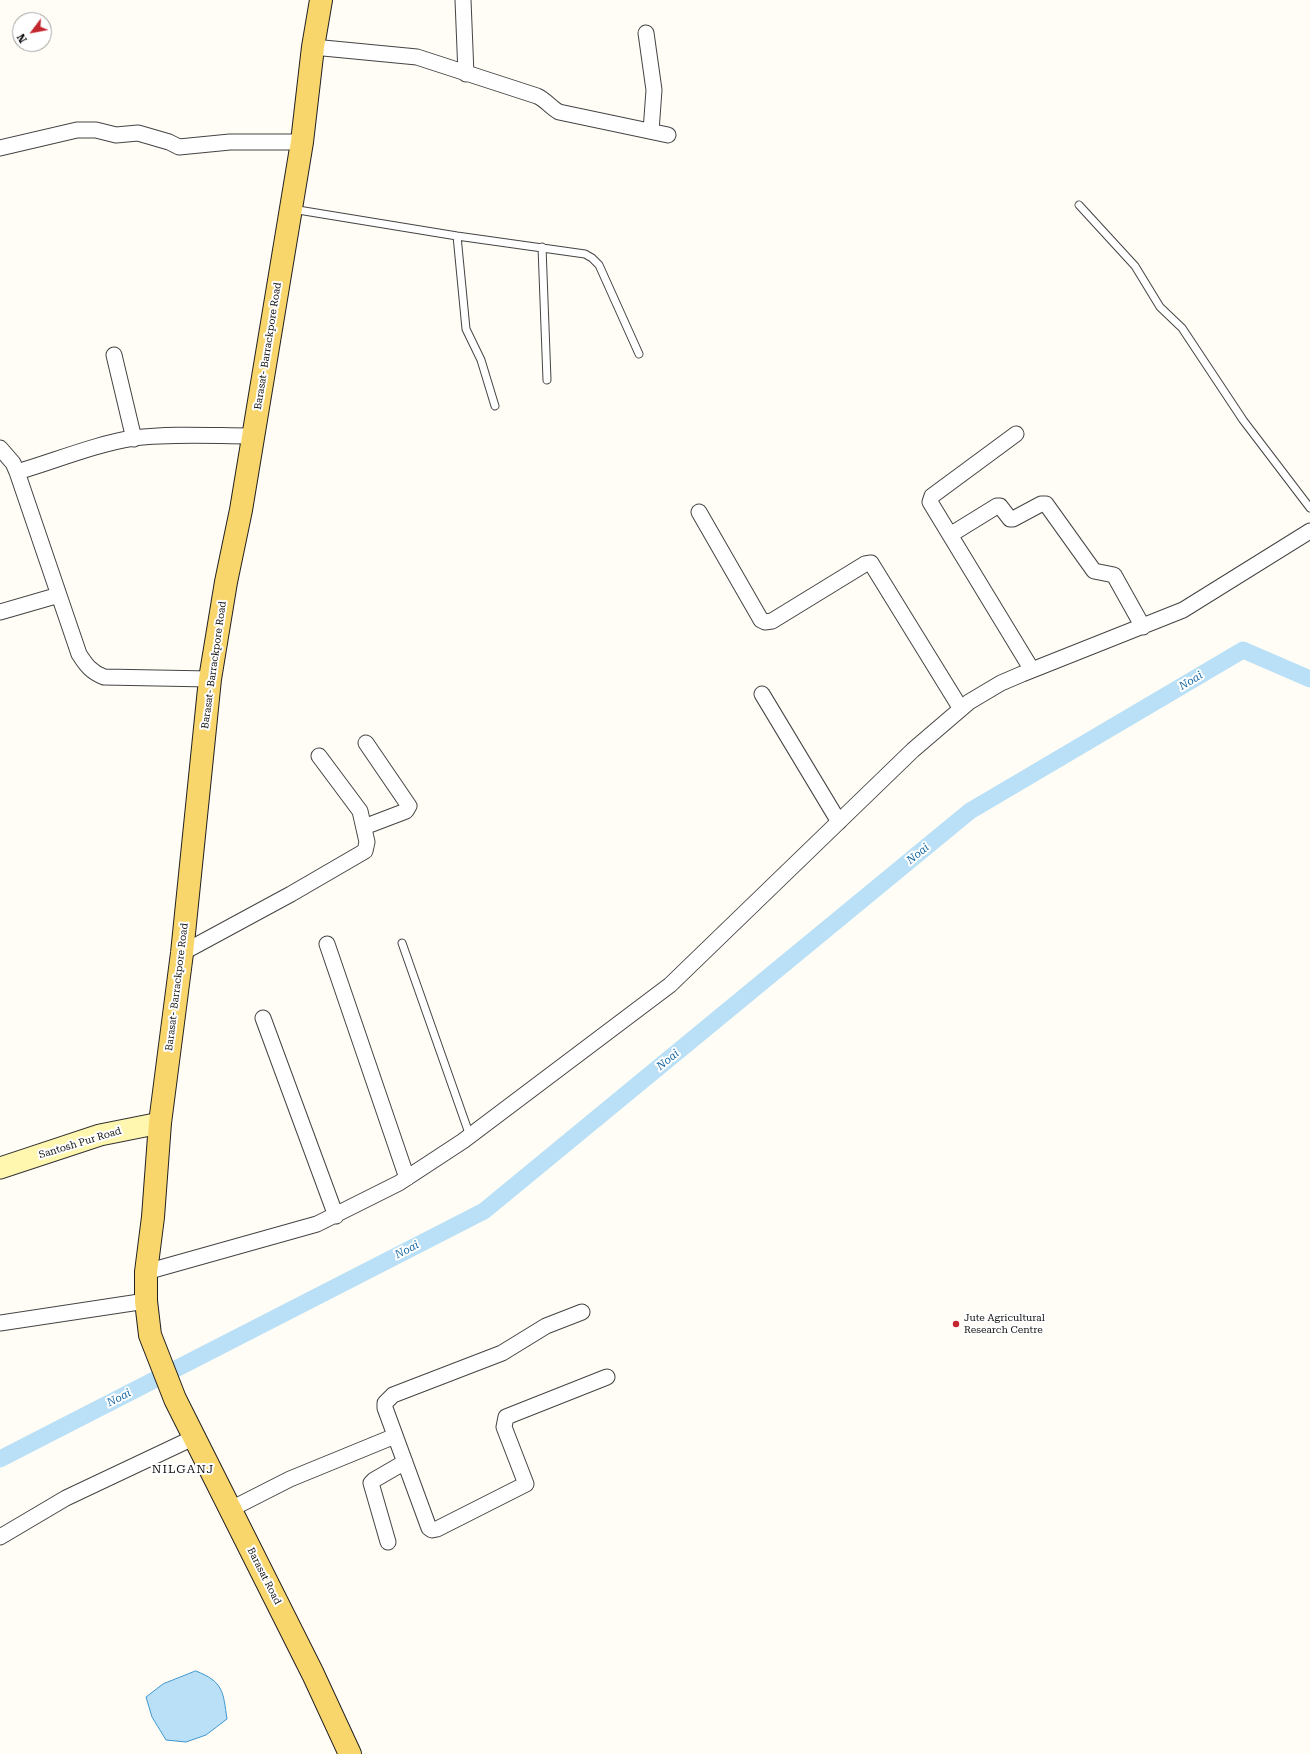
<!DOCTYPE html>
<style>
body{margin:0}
#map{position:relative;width:1310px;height:1754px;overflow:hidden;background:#fffdf5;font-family:"Roboto Serif",serif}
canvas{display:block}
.north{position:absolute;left:12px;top:12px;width:40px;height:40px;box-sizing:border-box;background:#fff;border:1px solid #a0a0a0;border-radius:50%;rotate:238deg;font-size:11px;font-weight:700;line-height:16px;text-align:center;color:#111}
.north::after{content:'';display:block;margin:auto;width:14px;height:18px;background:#c4262e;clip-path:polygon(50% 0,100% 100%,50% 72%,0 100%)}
</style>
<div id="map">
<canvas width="1310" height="1754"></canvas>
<div class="north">N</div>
</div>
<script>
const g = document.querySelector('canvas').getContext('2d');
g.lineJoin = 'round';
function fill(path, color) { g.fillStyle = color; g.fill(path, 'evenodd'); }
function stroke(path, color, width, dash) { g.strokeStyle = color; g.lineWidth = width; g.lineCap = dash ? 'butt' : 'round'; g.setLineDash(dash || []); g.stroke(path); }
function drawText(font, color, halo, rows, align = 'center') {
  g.font = font + ' "Roboto Serif",serif'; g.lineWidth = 4; g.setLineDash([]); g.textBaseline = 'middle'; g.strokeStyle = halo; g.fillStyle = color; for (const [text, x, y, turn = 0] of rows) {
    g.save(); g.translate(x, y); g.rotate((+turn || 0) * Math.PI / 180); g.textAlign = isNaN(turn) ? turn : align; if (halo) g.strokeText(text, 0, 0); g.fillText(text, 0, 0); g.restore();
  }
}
const water = new Path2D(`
 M196 1671C224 1682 223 1692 227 1719L206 1735 186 1742 166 1740 152 1717 146 1697 163 1684Z`);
const canal = new Path2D(`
 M0 1459 484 1211 970 811 1243 650 1310 679`);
const lane = new Path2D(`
 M1079 205 1135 266 1160 307 1182 328 1243 420 1310 508
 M292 209 457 236 585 254 592 258 599 265 639 354
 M457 236 466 329 481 360 495 406
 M542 247 547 380
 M402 943 470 1136`);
const street = new Path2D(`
 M463 0 466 74
 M646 33 654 90 651 131
 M313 47 417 57 537 96C546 100 550 107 559 112L668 135
 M0 148 77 130H96L116 135 138 133 169 142 179 147 230 142H302
 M114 355 134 439
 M1016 434 932 496 930 502 1032 670
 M0 448 13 463 17 472 79 654C86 665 91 672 104 677L210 679
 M17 472C55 461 95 444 134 438 173 433 214 436 253 436
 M699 512 761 620 765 622 772 621 865 564 871 563 961 709
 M950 535 997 506H1000L1010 519H1013L1041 504H1046L1094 571 1114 575 1143 627
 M0 612 59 595
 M762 694 839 822
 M364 827 406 811 409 806 366 743
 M327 944 407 1178
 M182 953 291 894 365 851 367 842 360 811 319 756
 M263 1018 336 1216
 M146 1272 317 1224 399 1183 463 1141 670 985 913 750 969 702 1001 683 1022 674 1183 610 1310 531
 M582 1312 546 1326 502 1353 393 1395 385 1403V1408L429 1528 432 1530 437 1529 526 1484 504 1427 506 1417 607 1377
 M0 1323 146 1301
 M229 1510 290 1479 395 1436
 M0 1537 66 1498 193 1438
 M388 1542 371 1483 374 1480 405 1462`);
const secondary = new Path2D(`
 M0 1168 100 1135 160 1123`);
const primary = new Path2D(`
 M321 0 313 47 302 142 241 510 226 582 210 679 182 953 160 1123 153 1217 146 1272V1301L150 1335 175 1399 313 1674 350 1754`);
const markers = [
 [956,1324,4,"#c4262e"]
];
const streetNames = [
 ["Barasat- Barrackpore Road",268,346,-81],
 ["Barasat- Barrackpore Road",214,665,-82],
 ["Barasat- Barrackpore Road",177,987,-83],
 ["Santosh Pur Road",80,1143,-17],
 ["Barasat Road",264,1576,63]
];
const poiNames = [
 ["Jute Agricultural",964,1318],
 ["Research Centre",964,1330]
];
const waterNames = [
 ["Noai",1191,681,-31],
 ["Noai",918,854,-39],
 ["Noai",668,1060,-39],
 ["Noai",407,1250,-27],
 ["Noai",119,1398,-27]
];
const quarterNames = [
 ["NILGANJ",183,1469]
];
fill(water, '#b9e0f7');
stroke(water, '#3f96cf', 1);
stroke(canal, '#b9e0f7', 17);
stroke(lane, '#444', 9);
stroke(street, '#444', 17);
stroke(secondary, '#333', 23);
stroke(primary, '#222', 24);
stroke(lane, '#fff', 7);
stroke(street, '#fff', 15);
stroke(secondary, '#fff6b0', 21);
stroke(primary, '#f9d66b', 22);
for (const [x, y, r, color] of markers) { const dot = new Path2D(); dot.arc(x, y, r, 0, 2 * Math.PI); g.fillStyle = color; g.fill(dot); stroke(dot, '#fff', 1.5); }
drawText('10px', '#111', '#fff', streetNames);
drawText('10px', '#111', '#fff', poiNames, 'left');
drawText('italic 11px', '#1768a6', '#fff', waterNames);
g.letterSpacing = '1px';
drawText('12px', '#111', '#fff', quarterNames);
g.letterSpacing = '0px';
</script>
